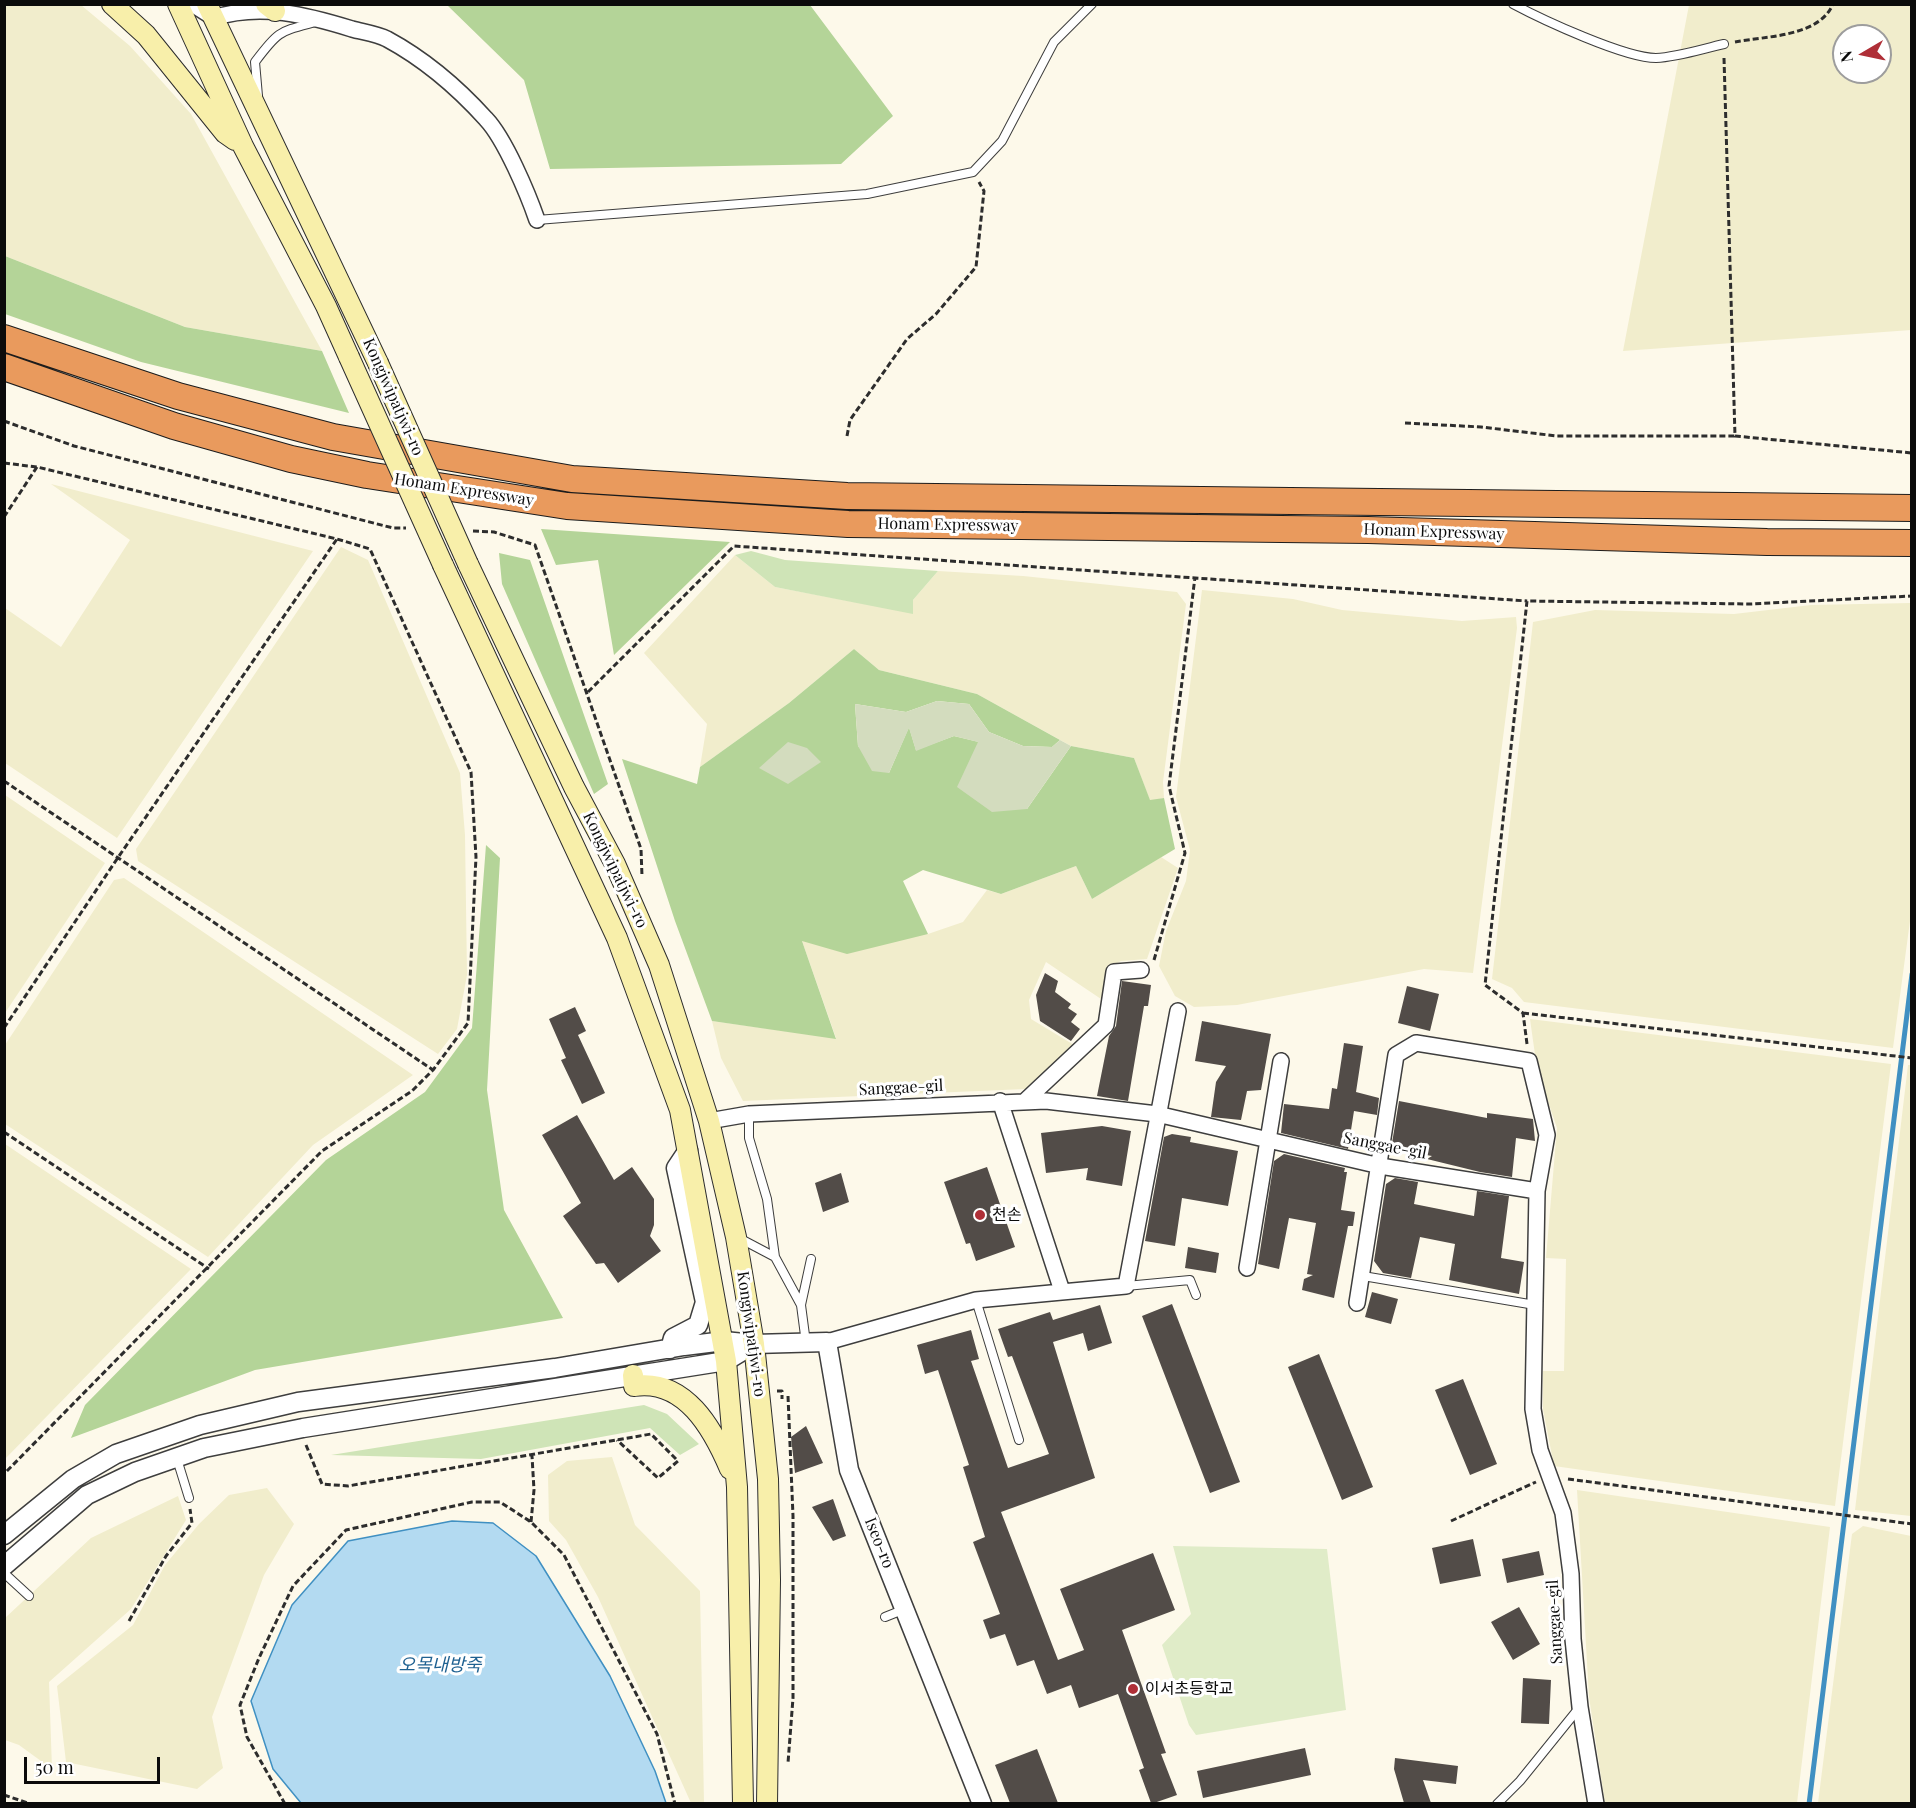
<!DOCTYPE html>
<meta charset="utf-8">
<style>
body{margin:0}
#map{position:relative;width:1916px;height:1808px;overflow:hidden;background:#fdf9ea;font-family:"Playfair Display",serif}
canvas{display:block}
.frame{position:absolute;inset:0;border:6px solid #0b0b0b;pointer-events:none}
.north{position:absolute;left:1832px;top:24px;width:60px;height:60px;box-sizing:border-box;background:#fff;border:2px solid #9d9d9d;border-radius:50%;rotate:261deg;font-size:16px;font-weight:700;line-height:24px;text-align:center;color:#0b0b0b}
.north::after{content:'';display:block;margin:auto;width:21px;height:27px;background:#af2f37;clip-path:polygon(50% 0,100% 100%,50% 72%,0 100%)}
.scale{position:absolute;left:24px;top:1757px;width:136px;height:27px;box-sizing:border-box;border:3px solid #0b0b0b;border-top:0;padding-left:8px;font-size:18px;line-height:21px;white-space:nowrap;color:#0b0b0b;-webkit-text-stroke:4px #fff;paint-order:stroke}
</style>
<div id="map">
<canvas width="1916" height="1808"></canvas>
<div class="frame"></div>
<div class="north">N</div>
<div class="scale">50 m</div>
</div>
<script>
const g = document.querySelector('canvas').getContext('2d');
g.lineJoin = 'round';
function fill(path, color) { g.fillStyle = color; g.fill(path, 'evenodd'); }
function stroke(path, color, width, dash) { g.strokeStyle = color; g.lineWidth = width; g.lineCap = dash ? 'butt' : 'round'; g.setLineDash(dash || []); g.stroke(path); }
function drawText(font, color, halo, rows, align = 'center') {
  g.font = font + ' "Playfair Display","Noto Sans KR",serif'; g.lineWidth = 6; g.setLineDash([]); g.textBaseline = 'middle'; g.strokeStyle = halo; g.fillStyle = color; for (const [text, x, y, turn = 0] of rows) {
    g.save(); g.translate(x, y); g.rotate((+turn || 0) * Math.PI / 180); g.textAlign = isNaN(turn) ? turn : align; if (halo) g.strokeText(text, 0, 0); g.fillText(text, 0, 0); g.restore();
  }
}
const farmland = new Path2D(`
 M5 5H81L130 46 191 114 322 351 185 327 5 256Z
 M1689 5H1911V330L1623 351ZM1844 36H1880V72H1844Z
 M51 484 313 551 117 838 5 763V608L61 647 130 540Z
 M341 547 368 560 460 773 465 835 467 975 457 1029 438 1054 138 861 136 849Z
 M735 555 775 587 913 613V600L938 571 1023 576 1177 592 1186 604 1163 782 1164 798 1150 801 1134 758 1071 746 977 694 879 670 854 649 789 703 700 767 707 724 644 653Z
 M1202 590 1293 599 1342 610 1462 621 1516 617 1517 628 1473 973 1424 969 1237 1005 1194 1007 1175 996 1159 966 1166 931 1186 881 1190 850 1176 797Z
 M1911 603 1912 906 1893 1048 1524 1002 1512 988 1492 979 1533 622 1595 610 1734 614 1811 605Z
 M5 795 105 863 5 1013Z
 M1161 857 1178 868 1147 959 1121 961 1109 967 1104 1001 1046 962 1029 1000 1031 1019 1074 1045 1026 1089 743 1101 721 1058 712 1021 836 1038 802 941 928 934 963 922 987 890 1001 894 1076 866 1092 899Z
 M124 878 413 1075 313 1145 208 1257 5 1124V1045L114 880Z
 M1530 1019 1891 1064 1835 1506 1554 1466 1543 1409V1371H1564L1566 1259 1546 1258 1557 1128 1537 1069Z
 M1908 1065H1912L1911 1516 1855 1510Z
 M5 1144 191 1269 5 1459Z
 M612 1457 635 1525 700 1591 704 1803H691L598 1597 566 1540 549 1521 548 1475 567 1461Z
 M267 1488 294 1524 264 1575 212 1717 223 1768 197 1789 66 1762 57 1686 133 1625 165 1565 199 1524 229 1495Z
 M1577 1490 1830 1527 1797 1803H1605L1589 1697Z
 M178 1496 186 1520 131 1609 49 1682 52 1769 19 1745 5 1740V1618L91 1538Z
 M1863 1526 1911 1536V1803H1818L1852 1534Z`);
const green = new Path2D(`
 M751 551 785 560 938 571 913 600V614L775 587 735 555Z
 M644 1405 667 1414 699 1444 680 1455 650 1428 481 1459 331 1455Z`);
const forest = new Path2D(`
 M447 5H810L893 116 841 164 550 169 524 80Z
 M5 256 185 327 322 351 349 413 141 362 5 314Z
 M541 529 730 542 614 655 598 560 556 565Z
 M499 553 530 560 608 784 594 794 502 584Z
 M854 649 879 670 977 694 1060 740 1052 747 1023 746 989 732 969 704 937 701 906 712 855 704 858 746 889 773 909 727 916 750 954 736 979 742 1027 809 1071 746 1134 758 1150 800 1164 798 1175 849 1092 899 1076 866 1001 894 923 870 903 881 928 934 847 954 802 941 836 1039 712 1021 675 921 622 759 697 784 700 767 789 703Z
 M486 845 500 858 487 1090 504 1210 563 1318 255 1370 71 1438 85 1405 326 1160 425 1092 472 1028Z`);
const cemetery = new Path2D(`
 M937 701 969 704 989 732 1023 746 1052 747 1060 740 1071 746 1027 809 992 812 957 787 978 742 954 736 916 751 909 728 889 773 872 771 858 746 855 704 906 712Z
 M788 742 807 748 821 762 788 784 759 768Z`);
const pitch = new Path2D(`
 M1173 1546 1327 1549 1346 1710 1196 1735 1189 1725 1162 1645 1191 1614Z`);
const water = new Path2D(`
 M452 1521 493 1523 536 1556 610 1676 655 1771 666 1803H301L273 1769 251 1701 292 1605 348 1541Z`);
const stream = new Path2D(`
 M1809 1804 1912 974`);
const building = new Path2D(`
 M1045 973 1058 981 1055 992 1071 1004 1068 1008 1077 1014 1071 1022 1080 1029 1071 1041 1040 1021 1036 995Z
 M1122 981 1151 985 1148 1006H1144L1128 1101 1097 1096 1109 1036 1116 1026Z
 M1407 986 1439 994 1430 1031 1398 1023Z
 M575 1007 586 1031 578 1035 605 1093 582 1104 561 1060 566 1058 549 1019Z
 M1202 1021 1271 1034 1261 1090 1247 1091 1241 1120 1211 1117 1216 1082 1226 1066 1195 1061Z
 M1344 1043 1363 1046 1356 1092 1379 1098 1377 1115 1354 1111 1348 1149 1281 1133 1284 1104 1329 1109 1332 1088 1337 1089Z
 M1399 1101 1487 1118V1113L1533 1119 1535 1141 1516 1138 1512 1177 1480 1172 1427 1159 1432 1156 1391 1149Z
 M577 1115 614 1180 632 1167 654 1199V1225L650 1236 661 1251 618 1283 604 1263 596 1264 563 1216 581 1203 542 1135Z
 M1102 1126 1131 1131 1122 1186 1086 1180 1088 1168 1046 1173 1041 1133Z
 M1172 1134 1191 1137 1190 1142 1238 1151 1228 1206 1182 1198 1175 1246 1145 1241 1164 1137Z
 M1284 1154 1345 1168 1344 1172H1347L1341 1210 1355 1212 1353 1226H1348L1334 1298 1302 1290 1304 1279 1313 1275 1307 1274 1316 1223 1289 1218 1279 1269 1258 1264 1274 1161Z
 M987 1167 1015 1247 976 1261 970 1243 966 1244 944 1182Z
 M841 1173 849 1202 823 1212 815 1183Z
 M1395 1178 1418 1182 1414 1204 1474 1216 1477 1191 1509 1196 1501 1258 1524 1262 1519 1294 1449 1280 1455 1244 1420 1237 1411 1278 1383 1273 1374 1261 1386 1184Z
 M1188 1247 1219 1253 1216 1273 1185 1268Z
 M1372 1292 1398 1299 1391 1324 1365 1317Z
 M1172 1304 1240 1482 1210 1493 1142 1316Z
 M1100 1305 1112 1343 1088 1351 1083 1333 1053 1342 1095 1478 1001 1512 1058 1660 1084 1650 1060 1589 1153 1553 1175 1610 1122 1630 1166 1753 1161 1754 1177 1795 1154 1803H1151L1139 1770 1144 1768 1118 1694 1079 1708 1071 1685 1047 1694 1034 1660 1017 1666 1005 1634 990 1639 983 1620 1000 1614 973 1542 985 1537 963 1467 969 1465 938 1370 925 1374 917 1345 971 1330 979 1359 971 1361 1008 1468 1049 1454 1012 1356 1008 1357 998 1329 1050 1312 1053 1320Z
 M1319 1354 1373 1487 1342 1500 1288 1367Z
 M1463 1379 1497 1464 1470 1475 1435 1390Z
 M806 1426 823 1463 795 1473 791 1437Z
 M833 1499 846 1536 833 1541 812 1507Z
 M1473 1539 1481 1576 1440 1584 1432 1548Z
 M1539 1551 1544 1575 1507 1583 1502 1559Z
 M1519 1607 1540 1644 1513 1660 1491 1622Z
 M1523 1678 1551 1680 1549 1724 1521 1723Z
 M1305 1748 1311 1775 1203 1798 1197 1771Z
 M1037 1749 1058 1803H1010L995 1765Z
 M1395 1758 1458 1766 1456 1784 1423 1780 1431 1803H1404L1394 1769Z`);
const path = new Path2D(`
 M1735 42C1766 36 1819 37 1833 4
 M1724 58 1735 436 1912 453
 M4 421 74 446 393 528H406
 M1405 423 1481 427 1557 436H1735
 M847 436 850 420 907 339 936 314 976 267 984 191 979 182
 M4 463 37 467 337 539 370 549 471 772 476 857 468 1023 433 1070 412 1091 322 1151 4 1474
 M4 517 37 467
 M473 531 494 532 535 545 641 849 642 876
 M588 692 734 546 1527 601
 M4 781 433 1070
 M1154 960 1185 853 1169 786 1195 577
 M1523 1013 1912 1058
 M4 1028 117 859 337 539
 M1527 1044 1523 1013 1485 985 1527 601 1750 604 1912 596
 M4 1132 209 1269
 M777 1391H782V1399
 M788 1396 793 1516V1698L788 1763
 M306 1445 322 1484 348 1486 651 1434 678 1461 658 1478 617 1440
 M1568 1479 1912 1524
 M1451 1521 1536 1482
 M531 1522 534 1490 532 1456
 M129 1621 166 1556 192 1523 190 1509
 M4 1795 31 1804
 M285 1804 247 1737 240 1705 259 1658 293 1586 346 1530 472 1502H500L531 1522 564 1555 657 1734 675 1804`);
const service = new Path2D(`
 M1513 4C1543 20 1625 58 1656 58 1678 57 1702 49 1724 44
 M258 96 255 62C279 30 279 32 316 22
 M537 220 867 194 973 172 1002 141 1054 42 1092 4
 M749 1114V1138L767 1199 775 1257
 M739 1238 775 1257 801 1305 806 1343
 M1363 1276 1535 1305
 M1126 1286 1190 1280 1196 1295
 M976 1300 1019 1440
 M801 1305 811 1259
 M177 1459 189 1498
 M4 1573 29 1596
 M885 1617 905 1609
 M1497 1804 1520 1781 1579 1708`);
const minor = new Path2D(`
 M192 4 214 18C260 3 307 15 352 29 363 32 377 34 387 39 424 59 458 88 486 119 505 139 528 194 537 220
 M1000 1101 1062 1291
 M1024 1102 1106 1025 1114 972 1141 970
 M709 1121 749 1114 1046 1101 1157 1114 1380 1166 1537 1191
 M1247 1268 1281 1061
 M1357 1303 1396 1055 1416 1043 1529 1061 1547 1135 1537 1191 1533 1409 1540 1450 1563 1513 1571 1574 1573 1639 1580 1707 1596 1804
 M827 1342 976 1300 1126 1286 1178 1011`);
const tertiary = new Path2D(`
 M670 1349 673 1338 698 1325 705 1302 676 1168 688 1150
 M4 1535 73 1479 116 1454 200 1425 298 1402 555 1368 684 1346 724 1341 754 1344 827 1342 849 1470 982 1804
 M4 1566 87 1495 135 1472 204 1448 303 1428 726 1361 754 1344`);
const secondary = new Path2D(`
 M112 4 146 35 225 133 235 140
 M178 4 243 146 326 306 349 357
 M207 4 378 363
 M266 4 275 11
 M468 564 574 787 615 864 659 965 709 1121 736 1237 754 1344 768 1479 770 1580 767 1804
 M443 565 617 938 680 1110 726 1361 737 1487 743 1804
 M633 1375 634 1386C685 1378 713 1429 730 1469`);
const motorway = new Path2D(`
 M4 338 178 396 333 437 572 479 847 496 1912 508
 M4 367 174 426 291 459 367 475 567 506 848 524 1368 530 1767 542 1912 543`);
const secondaryBridge = new Path2D(`
 M349 357 443 565
 M378 363 468 564`);
const markers = [
 [980,1215,6,"#af2f37"],
 [1133,1689,6,"#af2f37"]
];
const streetNames = [
 ["Kongjwipatjwi-ro",393,397,66],
 ["Honam Expressway",464,490,9],
 ["Honam Expressway",948,525,1],
 ["Honam Expressway",1434,532,2],
 ["Kongjwipatjwi-ro",615,870,64],
 ["Sanggae-gil",901,1088,-3],
 ["Sanggae-gil",1385,1146,11],
 ["Kongjwipatjwi-ro",751,1334,82],
 ["Iseo-ro",879,1543,68],
 ["Sanggae-gil",1555,1622,-93]
];
const poiNames = [
 ["천손",992,1215],
 ["이서초등학교",1145,1689]
];
const waterNames = [
 ["오목내방죽",440,1665]
];
fill(farmland, '#f1edcc');
fill(green, '#cfe4b7');
fill(forest, '#b4d498');
fill(cemetery, '#d3dcbe');
fill(pitch, '#e0ecc8');
fill(water, '#b3daf1');
stroke(water, '#4090c2', 1.5);
stroke(stream, '#4090c2', 5);
fill(building, '#524c48');
stroke(service, '#3e3e3e', 10);
stroke(minor, '#3e3e3e', 18);
stroke(tertiary, '#3e3e3e', 21);
stroke(secondary, '#2d2d2d', 22);
stroke(motorway, '#1c1c1c', 28);
stroke(path, '#2d2d2d', 3, [6, 3]);
stroke(service, '#fff', 8);
stroke(minor, '#fff', 15);
stroke(tertiary, '#fff', 18);
stroke(secondary, '#f8efaa', 20);
stroke(motorway, '#e99a5d', 26);
stroke(secondaryBridge, '#2d2d2d', 22, []);
stroke(secondaryBridge, '#f8efaa', 20);
for (const [x, y, r, color] of markers) { const dot = new Path2D(); dot.arc(x, y, r, 0, 2 * Math.PI); g.fillStyle = color; g.fill(dot); stroke(dot, '#fff', 2); }
drawText('16px', '#0b0b0b', '#fff', streetNames);
drawText('16px', '#0b0b0b', '#fff', poiNames, 'left');
drawText('italic 18px', '#1f6191', '#fff', waterNames);
</script>
